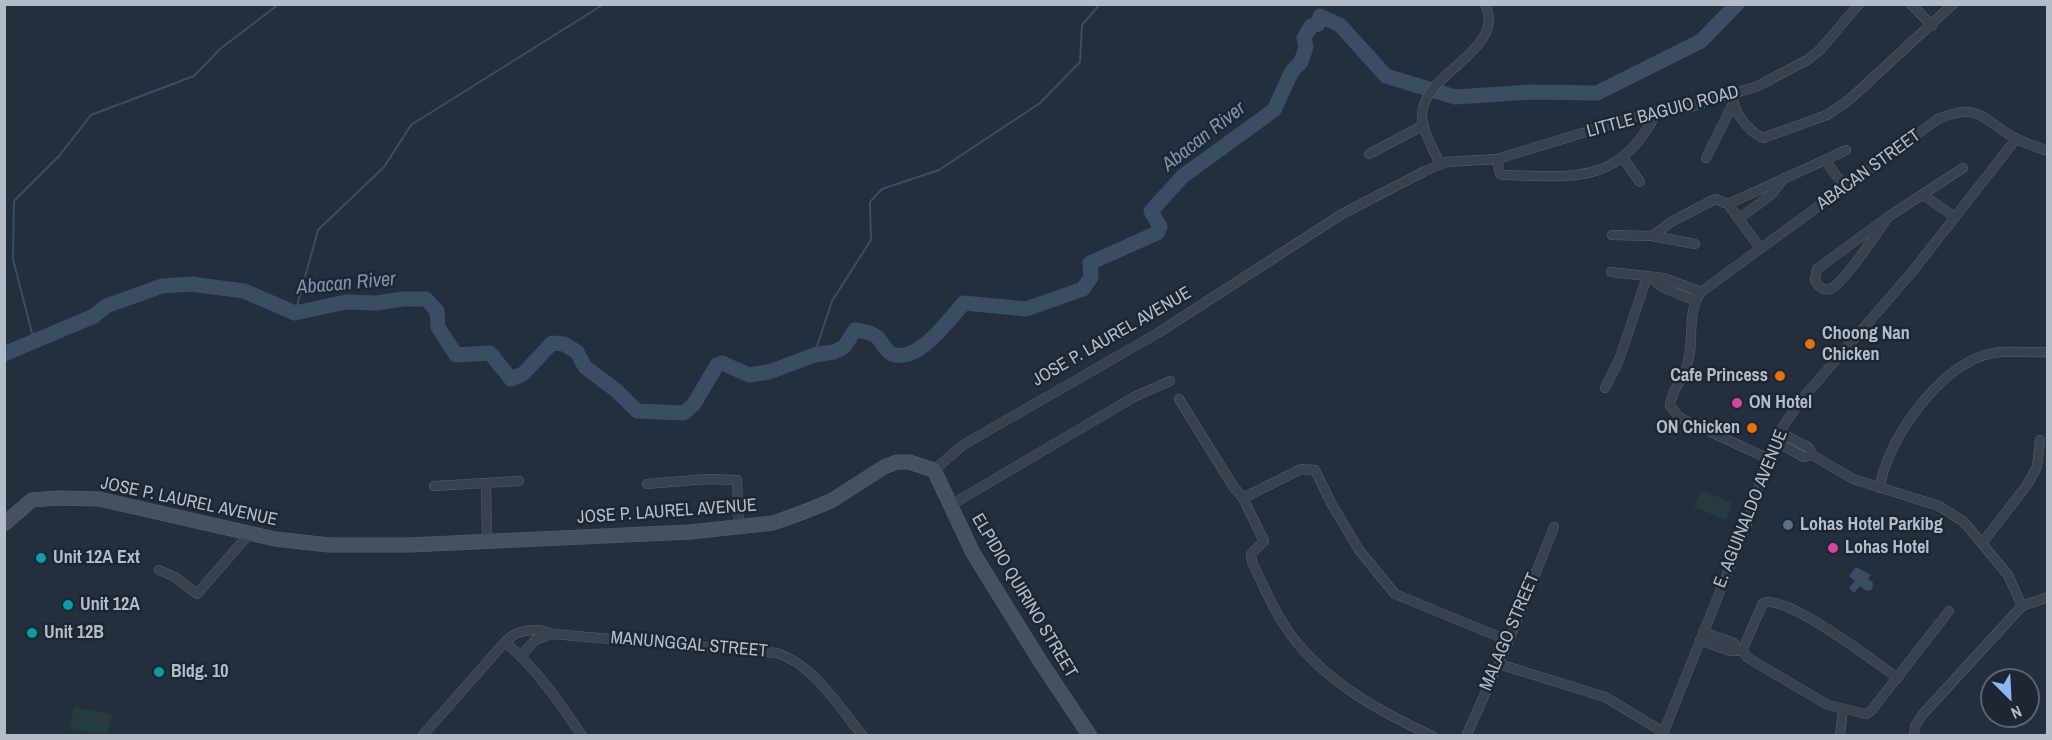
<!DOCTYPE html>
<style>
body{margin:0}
#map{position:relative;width:2052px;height:740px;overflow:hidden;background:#242f3d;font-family:"Archivo Narrow",sans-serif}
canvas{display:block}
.frame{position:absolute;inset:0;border:6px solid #b4bcc8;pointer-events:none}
.north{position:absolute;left:1980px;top:668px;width:60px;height:60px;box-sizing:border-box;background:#1d2632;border:2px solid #59626e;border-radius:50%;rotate:156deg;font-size:16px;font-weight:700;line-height:24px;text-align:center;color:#b4bcc8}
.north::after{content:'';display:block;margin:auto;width:21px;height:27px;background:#8cb6f5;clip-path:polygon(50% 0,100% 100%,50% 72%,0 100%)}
</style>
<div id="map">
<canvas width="2052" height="740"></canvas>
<div class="frame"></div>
<div class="north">N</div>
</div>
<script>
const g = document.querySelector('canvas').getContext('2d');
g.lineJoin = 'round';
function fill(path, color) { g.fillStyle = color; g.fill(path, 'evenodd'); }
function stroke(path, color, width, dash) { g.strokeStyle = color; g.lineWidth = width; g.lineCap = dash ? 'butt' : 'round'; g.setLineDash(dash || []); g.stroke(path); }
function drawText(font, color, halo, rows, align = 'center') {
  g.font = font + ' "Archivo Narrow",sans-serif'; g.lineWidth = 5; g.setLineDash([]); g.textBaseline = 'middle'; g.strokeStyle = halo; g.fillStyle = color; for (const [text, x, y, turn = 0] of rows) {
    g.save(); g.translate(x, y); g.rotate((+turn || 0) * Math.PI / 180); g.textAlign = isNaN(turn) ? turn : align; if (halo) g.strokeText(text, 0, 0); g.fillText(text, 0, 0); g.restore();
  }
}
const green = new Path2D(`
 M1701 490 1732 503 1726 520 1694 507Z
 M74 707 112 714 108 735 69 729Z`);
const water = new Path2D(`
 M1856 567 1871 575 1868 578 1873 583 1872 590 1867 591 1860 586 1854 593 1849 588 1855 581 1849 576Z`);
const stream = new Path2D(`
 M295 313 318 230 384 167 411 125 604 4
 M34 341 13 259 14 201 59 156 91 115 194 76 220 49 279 4
 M814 355 832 301 871 240 870 202 882 189 939 170 1040 103 1080 62 1082 25 1100 4`);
const river = new Path2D(`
 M4 354 94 316 106 306 162 286 191 284 244 291 295 313 346 302 376 303 404 299H426L437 311 438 327 456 355 490 353 511 379 523 374 552 343 564 344 577 352 585 367 617 391 637 411 684 413 694 404 717 365 722 363 749 375 769 372 814 355 834 352 844 347 855 330C862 331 871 332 877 337 883 342 884 350 892 354 918 364 949 319 964 303L1026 309 1083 289 1091 277 1090 263 1157 233 1160 227 1151 211 1183 176 1274 110 1292 71 1301 62 1306 47 1304 38 1311 26 1318 24 1320 16 1340 25 1386 76 1455 97 1532 92 1597 93 1701 41 1737 4`);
const street = new Path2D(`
 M1911 4 1932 26
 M1733 95C1732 111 1748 131 1763 138L1827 115 1849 100 1953 4
 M1369 154 1424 125
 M1623 158 1640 182
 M1706 158 1733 104
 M1497 159 1500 174 1503 175C1577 177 1620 185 1658 110
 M1825 160 1846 150
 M1440 164C1434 150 1422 131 1422 116 1422 72 1508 50 1485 4
 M1923 195 1955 217
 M1728 204 1825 160 1845 187
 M1888 217C1879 230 1842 286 1830 289 1822 291 1818 286 1815 280L1817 269 1888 217 1963 168
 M1738 219 1771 195 1784 178
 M1612 235 1652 236 1671 222 1715 199 1728 204 1760 248
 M1652 236 1695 244
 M1611 272 1664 278 1701 292
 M1651 278 1662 287 1695 301
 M1605 388 1619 360 1647 277
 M1179 399 1233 486 1243 498
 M1779 432 1809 448 1812 455
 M1775 441 1804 457 1812 455 1853 479 1939 506 1964 522 2008 575 2022 606
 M1767 458 1680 418 1670 406C1671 391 1681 382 1686 368 1696 343 1685 315 1701 292L1938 119C1975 104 1978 114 2008 134 2020 142 2034 146 2048 151
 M934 470 963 445 1158 333 1342 214 1425 171 1446 162 1497 159 1658 110 1687 108 1758 86 1807 60 1820 50 1859 4
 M486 483 487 541
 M647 484 707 479 737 480 739 527
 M434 486 519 481
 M1880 488C1885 441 1943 361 1993 353 2010 350 2029 353 2048 352
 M951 505 1134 397 1170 381
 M1983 542 2027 485 2037 467 2040 440
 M159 570 175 577 197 594 250 533
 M1703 632 1734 643 1736 649
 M1700 640 1730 651H1742
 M505 642C517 629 537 627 552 634
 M521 656 535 640 552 634 777 653C813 664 839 707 863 736
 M1499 664 1605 697 1663 732
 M1898 678C1876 663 1786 593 1763 603L1742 651 1748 658 1828 705 1866 714 1871 711 1949 611
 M422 736 505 642C536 668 560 703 582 736
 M1432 736C1379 711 1327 683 1291 635 1275 613 1264 587 1252 562L1251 554 1264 541 1243 498 1301 469 1315 470 1331 503 1359 550 1395 594 1509 641
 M1466 736 1509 641 1554 527
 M1662 736 1749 519 1767 458 1779 432 1802 399 1912 272 2016 139
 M1840 736 1843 709
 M1914 736 1915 726 1923 714 2022 606 2048 597`);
const secondary = new Path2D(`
 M4 524 32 500 58 498 99 499 275 539 329 545H409L690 532 773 523 801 513 831 501 884 467 897 462H909L934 470 973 553 1040 661 1090 736`);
const markers = [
 [1810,344,6,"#e8710a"],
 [1780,376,6,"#e8710a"],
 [1737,403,6,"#d1479c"],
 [1752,428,6,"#e8710a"],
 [1788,525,6,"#5c6f8a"],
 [1833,548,6,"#d1479c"],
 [41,558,6,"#0f9aa8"],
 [68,605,6,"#0f9aa8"],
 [32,633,6,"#0f9aa8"],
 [159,672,6,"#0f9aa8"]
];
const streetNames = [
 ["LITTLE BAGUIO ROAD",1663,112,-15],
 ["ABACAN STREET",1869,170,-36],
 ["JOSE P. LAUREL AVENUE",1112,337,-30],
 ["JOSE P. LAUREL AVENUE",189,502,12],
 ["E. AGUINALDO AVENUE",1751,509,-68],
 ["JOSE P. LAUREL AVENUE",667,512,-4],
 ["ELPIDIO QUIRINO STREET",1024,596,59],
 ["MALAGO STREET",1510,632,-67],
 ["MANUNGGAL STREET",689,645,5]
];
const poiNames = [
 ["Choong Nan",1822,334],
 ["Chicken",1822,355],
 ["Cafe Princess",1768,376,"right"],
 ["ON Hotel",1749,403],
 ["ON Chicken",1740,428,"right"],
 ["Lohas Hotel Parkibg",1800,525],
 ["Lohas Hotel",1845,548],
 ["Unit 12A Ext",53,558],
 ["Unit 12A",80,605],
 ["Unit 12B",44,633],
 ["Bldg. 10",171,672]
];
const waterNames = [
 ["Abacan River",1204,137,-38],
 ["Abacan River",346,284,-5]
];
fill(green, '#263b3e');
fill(water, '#3a4d65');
stroke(stream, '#3a4d65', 2);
stroke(river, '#3a4d65', 15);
stroke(street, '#565f6b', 10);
stroke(secondary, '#565f6b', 15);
stroke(street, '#38414d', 9);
stroke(secondary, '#465060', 14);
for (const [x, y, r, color] of markers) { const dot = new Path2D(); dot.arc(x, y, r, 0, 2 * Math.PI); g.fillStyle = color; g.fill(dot); stroke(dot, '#1d2632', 2); }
drawText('18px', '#b4bcc8', '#1d2632', streetNames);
drawText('bold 18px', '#b4bcc8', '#1d2632', poiNames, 'left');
drawText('italic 20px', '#7c93af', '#1d2632', waterNames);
</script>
